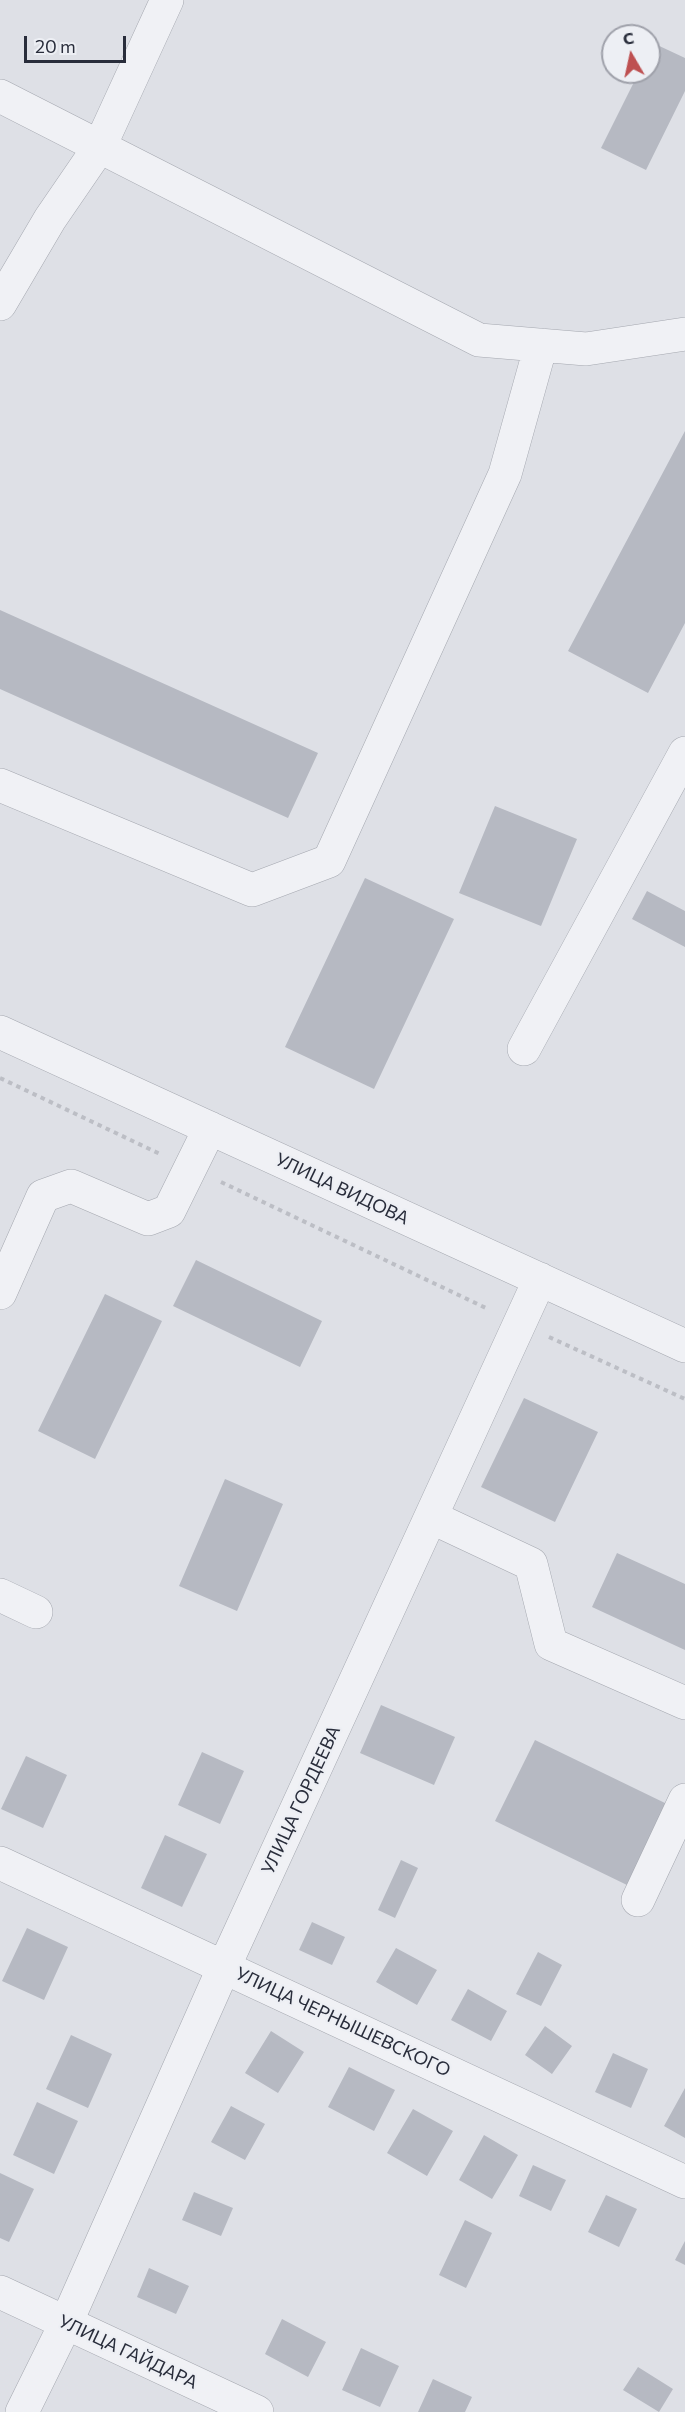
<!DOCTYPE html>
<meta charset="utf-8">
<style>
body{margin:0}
#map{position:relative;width:685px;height:2412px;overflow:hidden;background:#dee0e6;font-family:Commissioner,sans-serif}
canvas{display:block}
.north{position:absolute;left:601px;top:24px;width:60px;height:60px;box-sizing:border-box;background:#edeff4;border:2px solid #9fa1aa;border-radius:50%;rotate:351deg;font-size:16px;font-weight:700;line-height:24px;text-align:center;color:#292d3b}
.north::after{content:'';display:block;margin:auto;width:21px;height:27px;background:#be5051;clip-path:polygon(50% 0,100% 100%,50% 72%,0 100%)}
.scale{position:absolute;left:24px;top:36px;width:102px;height:27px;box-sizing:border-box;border:3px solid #292d3b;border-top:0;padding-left:8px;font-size:18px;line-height:21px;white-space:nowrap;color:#292d3b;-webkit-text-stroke:4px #edeff4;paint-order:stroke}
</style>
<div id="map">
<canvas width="685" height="2412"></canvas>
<div class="north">С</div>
<div class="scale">20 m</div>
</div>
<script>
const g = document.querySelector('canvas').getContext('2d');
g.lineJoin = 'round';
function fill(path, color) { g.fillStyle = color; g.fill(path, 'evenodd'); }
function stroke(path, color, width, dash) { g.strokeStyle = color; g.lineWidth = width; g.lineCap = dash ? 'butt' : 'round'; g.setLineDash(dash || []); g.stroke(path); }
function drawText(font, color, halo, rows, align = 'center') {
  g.font = font + ' Commissioner,sans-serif'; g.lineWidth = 4.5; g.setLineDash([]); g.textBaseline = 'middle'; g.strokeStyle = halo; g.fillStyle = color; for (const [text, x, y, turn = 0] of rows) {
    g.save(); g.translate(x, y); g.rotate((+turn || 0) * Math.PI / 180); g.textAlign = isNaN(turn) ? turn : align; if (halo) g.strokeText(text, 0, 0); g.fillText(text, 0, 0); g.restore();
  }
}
const building = new Path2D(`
 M653 43 685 58V91L646 170 601 148 639 72H649V51Z
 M685 431V623L648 693 568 651Z
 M0 610 318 753 288 818 0 689Z
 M495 806 577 839 541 926 459 893Z
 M365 878 454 919 374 1089 285 1047Z
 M647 891 685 911V947L632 919Z
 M196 1260 322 1321 300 1367 173 1306Z
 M105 1294 162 1321 95 1459 38 1431Z
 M524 1398 598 1432 555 1522 481 1487Z
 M225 1479 283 1504 237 1611 179 1586Z
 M617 1553 685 1584V1650L592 1607Z
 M381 1705 455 1737 434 1785 360 1753Z
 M535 1740 667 1804 627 1885 495 1821Z
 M202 1752 244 1771 220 1824 178 1805Z
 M26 1756 67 1775 43 1828 1 1809Z
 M165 1835 207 1854 182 1907 141 1888Z
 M401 1860 418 1868 395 1918 378 1910Z
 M312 1922 345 1937 332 1965 299 1950Z
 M27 1928 68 1947 44 2000 2 1981Z
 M396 1948 437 1970 417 2005 376 1982Z
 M538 1952 562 1965 541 2006 516 1994Z
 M468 1989 507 2011 491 2041 451 2020Z
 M545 2026 572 2046 552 2074 525 2055Z
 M271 2031 304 2052 278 2093 245 2073Z
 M71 2035 112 2054 88 2108 46 2089Z
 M613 2053 648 2069 631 2108 595 2092Z
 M349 2067 395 2090 374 2131 328 2107Z
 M685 2088V2138L664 2126Z
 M37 2102 78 2121 54 2174 13 2155Z
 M231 2106 265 2124 245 2160 211 2142Z
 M413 2109 453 2131 427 2176 387 2153Z
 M484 2135 518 2155 492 2199 459 2180Z
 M533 2165 566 2180 551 2211 519 2196Z
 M0 2173 34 2189 9 2242 0 2238Z
 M194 2192 233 2208 221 2236 182 2220Z
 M606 2195 637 2209 619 2247 588 2232Z
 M465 2220 492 2233 466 2288 439 2275Z
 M685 2241V2265L675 2260Z
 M149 2268 189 2286 176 2314 137 2297Z
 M282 2319 326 2342 308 2377 265 2354Z
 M361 2348 399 2366 380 2407 342 2390Z
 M638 2367 673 2389 659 2412 623 2390Z
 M433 2379 472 2397 465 2412H418Z`);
const path = new Path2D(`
 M0 1078 160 1154
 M221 1182 488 1309
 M549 1337 685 1399`);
const minor = new Path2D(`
 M0 96 479 340 586 349 685 334
 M0 304 50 219 100 146 167 0
 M0 785 252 890 329 861 505 474 541 345
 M0 1032 685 1346
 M524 1049 685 753
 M0 1293 43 1196 71 1186 148 1219 169 1211 210 1128
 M431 1517 531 1564 551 1644 685 1703
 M0 1595 36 1612
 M0 1863 685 2182
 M638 1900 685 1800
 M0 2292 257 2412
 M22 2412 66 2323 224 1967 540 1279`);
const streetNames = [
 ["УЛИЦА ВИДОВА",342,1189,25],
 ["УЛИЦА ГОРДЕЕВА",301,1800,-65],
 ["УЛИЦА ЧЕРНЫШЕВСКОГО",343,2022,25],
 ["УЛИЦА ГАЙДАРА",128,2352,25]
];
fill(building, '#b6b9c2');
stroke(minor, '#a4a7af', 34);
stroke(path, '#bcbec5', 4, [4.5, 4.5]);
stroke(minor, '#f0f1f5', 33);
drawText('18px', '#292d3b', '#edeff4', streetNames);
</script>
